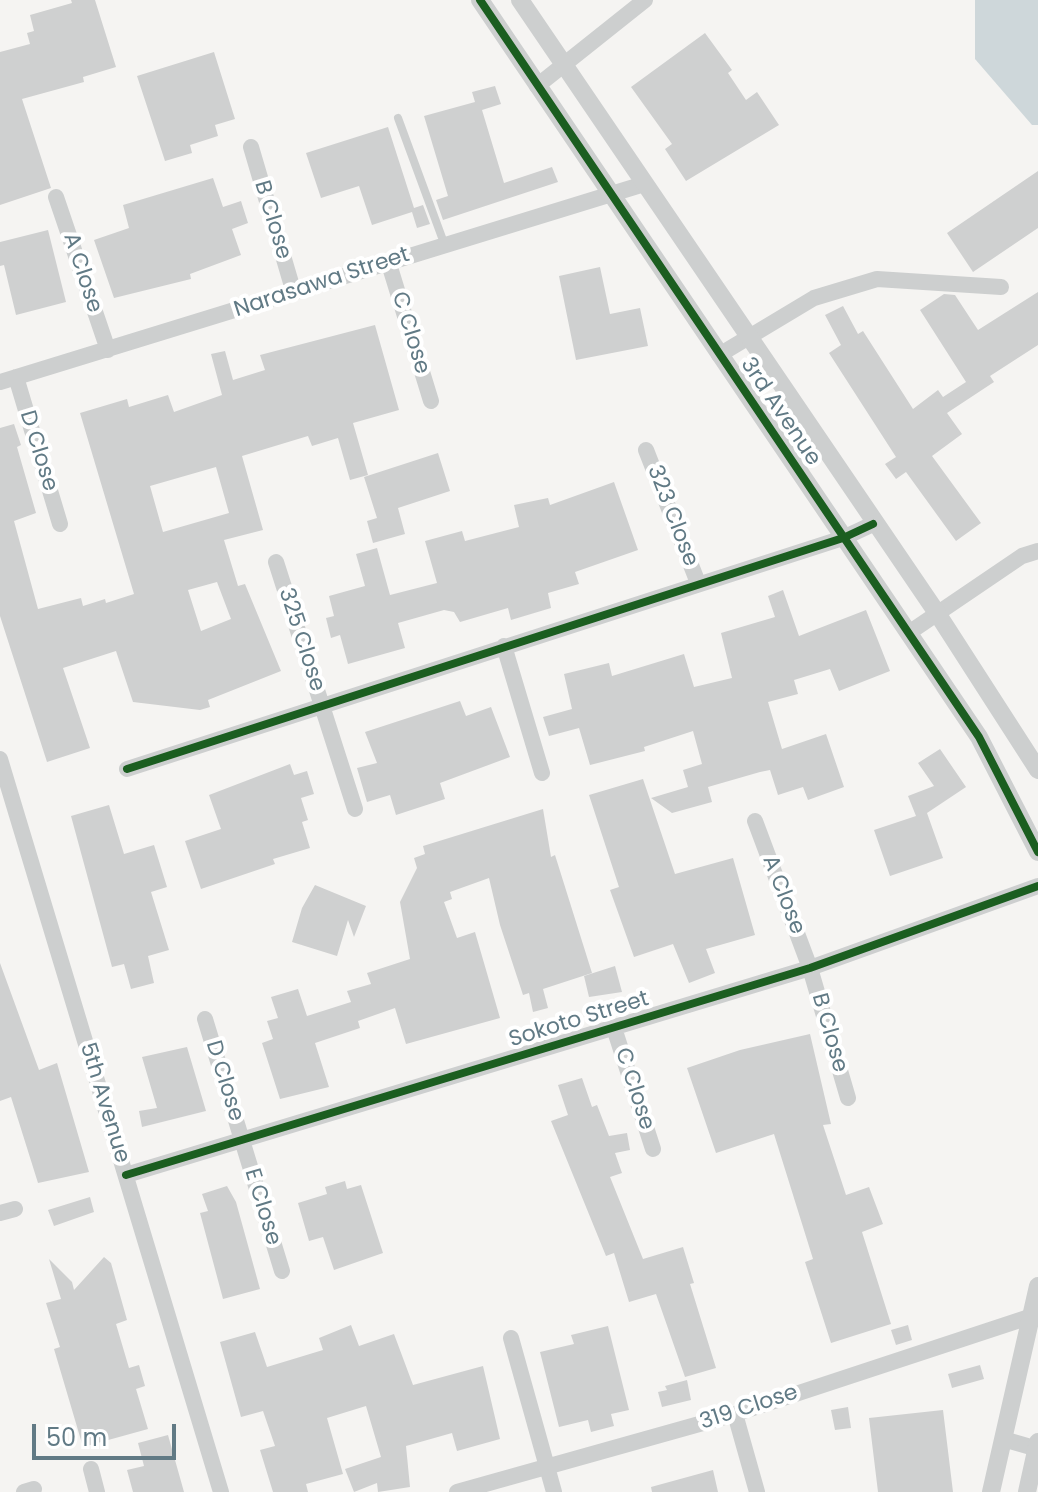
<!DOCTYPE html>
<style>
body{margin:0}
#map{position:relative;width:1038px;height:1492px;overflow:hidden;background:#f5f4f2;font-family:Poppins,sans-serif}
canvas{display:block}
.scale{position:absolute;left:32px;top:1424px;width:144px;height:36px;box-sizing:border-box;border:4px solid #617a85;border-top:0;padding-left:10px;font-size:24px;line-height:28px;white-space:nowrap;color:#617a85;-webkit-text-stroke:6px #fff;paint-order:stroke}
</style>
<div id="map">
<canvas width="1038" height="1492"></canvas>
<div class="scale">50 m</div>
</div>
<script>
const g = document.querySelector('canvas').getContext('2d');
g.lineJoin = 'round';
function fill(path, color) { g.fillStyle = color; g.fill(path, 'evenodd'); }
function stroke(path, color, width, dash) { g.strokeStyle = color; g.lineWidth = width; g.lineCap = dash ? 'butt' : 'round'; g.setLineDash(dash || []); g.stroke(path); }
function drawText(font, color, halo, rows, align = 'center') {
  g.font = font + ' Poppins,sans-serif'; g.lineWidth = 8; g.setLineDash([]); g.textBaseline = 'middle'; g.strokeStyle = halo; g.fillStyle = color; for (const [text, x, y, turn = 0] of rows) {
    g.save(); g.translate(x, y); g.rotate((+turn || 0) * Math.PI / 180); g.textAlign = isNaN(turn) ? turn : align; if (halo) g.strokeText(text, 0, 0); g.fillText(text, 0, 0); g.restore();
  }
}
const water = new Path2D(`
 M975 0H1038V125H1032L975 59Z`);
const building = new Path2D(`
 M71 0H95L116 67 83 77 84 82 22 99 51 188 0 205V52L30 44 27 33 34 31 30 15 72 3Z
 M705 33 732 70 728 73 746 100 757 92 779 125 686 181 665 149 672 144 631 87Z
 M214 52 235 119 215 125 218 136 190 145 192 153 165 161 137 76Z
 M495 86 501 104 482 110 504 183 552 167 558 182 443 220 436 200 448 196 424 116 475 102 472 92Z
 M388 127 414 208 423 205 430 224 417 228 412 212 372 225 359 186 321 198 306 153Z
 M1038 171V228L973 272 947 233Z
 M213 178 223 207 241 201 248 223 232 229 241 255 190 274 191 279 114 298 94 240 129 228 123 205Z
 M48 230 66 302 16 315 4 265 0 266V242Z
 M600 267 610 314 640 308 648 346 576 360 559 276Z
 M1038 292V345L990 376 994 382 947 413 962 434 932 456 981 523 956 541 906 472 896 479 885 464 896 457 829 353 841 345 825 315 843 306 858 334 863 331 913 409 938 390 943 397 966 382 920 310 944 294 955 295 978 330Z
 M375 325 399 410 353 423 368 475 350 480 338 438 312 446 308 436 242 456 263 530 224 540 238 586 245 584 281 671 208 700 210 707 200 710 133 702 116 651 63 668 90 748 47 762 0 616V428L14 424 21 445 17 447 36 513 14 521 38 609 81 598 83 606 105 599 106 603 134 594 80 413 127 399 129 407 168 395 174 412 222 395 211 354 225 351 233 380 265 370 260 355ZM216 467 229 513 163 532 150 486ZM217 582 231 619 201 631 188 590Z
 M438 453 450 491 398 508 405 534 373 543 367 521 377 518 364 477Z
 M614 482 638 550 575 572 579 584 548 593 551 608 511 620 508 608 460 622 454 612 444 610 398 623 405 648 348 664 340 635 331 638 326 618 334 616 329 596 365 586 356 554 377 548 390 595 437 583 425 541 462 531 465 541 519 527 514 505 548 498 550 505Z
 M783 590 799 636 866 610 890 671 839 691 830 669 794 680 798 694 768 702 782 749 826 734 844 787 808 800 803 787 778 795 770 770 760 772 708 787 712 802 672 813 651 798 688 787 683 770 702 764 693 731 644 747 645 751 590 765 579 728 549 736 543 717 572 709 564 674 609 663 612 676 684 654 694 687 732 678 721 633 775 617 768 596Z
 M460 701 466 716 491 707 510 757 440 783 445 799 396 815 390 795 367 802 357 768 377 763 365 732Z
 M940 749 966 787 927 813 943 858 890 876 874 830 916 816 908 796 934 786 918 763Z
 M290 764 294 775 307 771 314 794 301 798 308 820 302 822 310 848 273 859 275 864 201 889 185 841 221 829 209 795Z
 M643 779 675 874 733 858 755 935 706 949 715 973 689 983 673 944 634 957 610 890 619 887 589 795Z
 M109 805 124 854 154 845 167 887 151 892 169 950 148 956 154 983 131 989 124 964 112 967 71 816Z
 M543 809 551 857 555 855 592 973 543 989 548 1008 533 1012 529 993 523 995 500 925 489 878 450 892 452 899 444 902 457 938 475 932 500 1018 406 1044 395 1008 358 1021 360 1028 315 1043 329 1087 280 1099 262 1043 273 1039 267 1021 278 1018 271 997 298 989 307 1016 351 1002 347 991 371 984 367 973 410 959 400 902 417 868 414 858 425 854 423 846Z
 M315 885 366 906 354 937 348 920 337 956 292 942 302 908Z
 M0 963 39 1070 57 1063 89 1172 38 1183 11 1097 0 1101Z
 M615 966 622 992 589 997 584 976Z
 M810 1034 831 1124 823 1125 846 1195 869 1187 883 1224 862 1232 891 1324 831 1343 805 1262 813 1259 774 1134 716 1153 687 1068 740 1050Z
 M187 1047 206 1111 142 1127 139 1111 157 1108 142 1057Z
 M582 1078 592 1107 597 1105 609 1136 627 1133 630 1150 615 1153 622 1173 610 1177 643 1259 683 1247 694 1283 690 1284 716 1368 685 1377 656 1294 629 1302 614 1253 606 1256 551 1121 568 1115 558 1085Z
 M345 1181 347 1189 361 1185 383 1253 334 1270 323 1237 309 1241 298 1203 327 1194 325 1187Z
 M227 1186 236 1202 260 1289 223 1299 200 1213 208 1211 202 1194Z
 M90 1197 94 1212 54 1226 48 1210Z
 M104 1257 111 1263 127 1320 116 1324 129 1368 139 1365 145 1386 136 1389 148 1429 83 1447 54 1349 60 1347 46 1303 61 1299 49 1259 72 1282 74 1290Z
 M351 1325 359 1346 394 1334 413 1385 483 1366 500 1439 457 1451 452 1433 406 1446 410 1487 378 1492 377 1483 354 1492 345 1469 381 1457 366 1406 327 1418 343 1474 306 1484 308 1492H273L260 1450 275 1446 263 1411 241 1417 220 1342 255 1332 267 1367 323 1350 319 1338Z
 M908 1325 912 1340 896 1345 891 1330Z
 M608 1326 629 1410 611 1414 614 1426 591 1432 588 1420 559 1427 540 1352 574 1344 571 1335Z
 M980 1365 984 1379 952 1388 948 1374Z
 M687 1380 691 1400 662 1407 658 1392 667 1390 665 1386Z
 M848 1407 851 1428 835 1430 831 1410Z
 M943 1410 953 1492H878L869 1418Z
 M168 1435 184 1492H133L127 1470 144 1466 138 1443Z
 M713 1470 718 1492H652L651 1487Z`);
const service = new Path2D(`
 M398 118 444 243`);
const minor = new Path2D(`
 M537 86 645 0
 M251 147 294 293
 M56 197 108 350
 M389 264 431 401
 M719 355 814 298 877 279 1001 287
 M16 377 60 524
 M0 382 644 184
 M646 450 698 583
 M276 562 355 809
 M910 632 1022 556 1038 551
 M504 646 542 773
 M0 759 221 1492
 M127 769 843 538 873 524
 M755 821 810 968 848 1098
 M205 1019 282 1271
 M614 1028 653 1149
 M126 1175 810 968 1038 886
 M0 1213 15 1209
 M511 1338 554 1492
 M735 1414 757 1492
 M1003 1439 1038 1449
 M91 1469 97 1492
 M24 1492 34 1489
 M457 1492 735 1414 1038 1314`);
const tertiary = new Path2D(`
 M480 0 979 737 1038 852
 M520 0 937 613 1038 770
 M991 1492 1038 1286
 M1027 1492 1038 1442`);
const cycleway = new Path2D(`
 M480 0 979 737 1038 852
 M127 769 843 538 873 524
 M126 1175 810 968 1038 886`);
const streetNames = [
 ["B Close",272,220,73],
 ["A Close",82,273,72],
 ["Narasawa Street",322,283,-18],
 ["C Close",410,333,73],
 ["3rd Avenue",780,412,56],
 ["D Close",38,451,73],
 ["323 Close",672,516,69],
 ["325 Close",301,640,72],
 ["A Close",783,895,69],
 ["Sokoto Street",579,1020,-17],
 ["B Close",829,1033,74],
 ["D Close",224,1081,73],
 ["C Close",634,1089,72],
 ["5th Avenue",104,1103,73],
 ["E Close",262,1207,73],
 ["319 Close",749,1408,-18]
];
fill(water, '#ced7da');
fill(building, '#cfd0d0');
stroke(service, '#cdcfcf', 8);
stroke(minor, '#cdcfcf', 16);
stroke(tertiary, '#cdcfcf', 18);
stroke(cycleway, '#1b5e20', 8);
drawText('22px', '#617a85', '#fff', streetNames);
</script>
